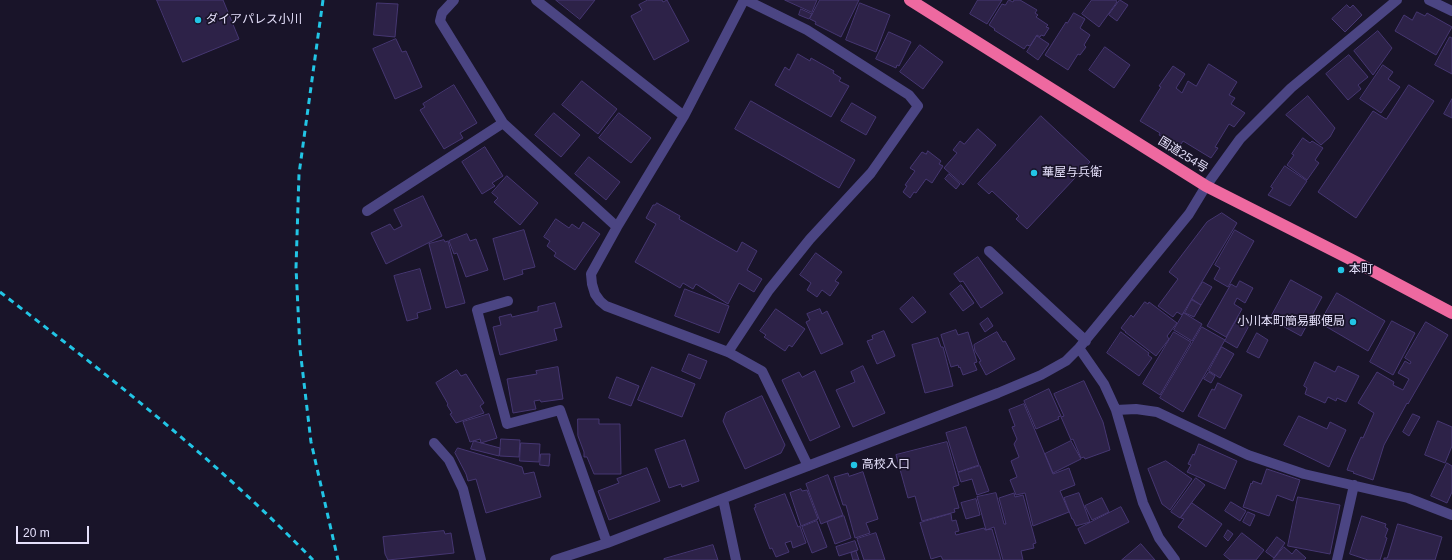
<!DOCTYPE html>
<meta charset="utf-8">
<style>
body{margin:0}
#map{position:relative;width:1452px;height:560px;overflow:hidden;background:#191429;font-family:Helvetica,sans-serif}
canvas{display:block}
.scale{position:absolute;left:16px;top:526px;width:73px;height:18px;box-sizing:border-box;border:2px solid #e5e0fb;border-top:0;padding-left:5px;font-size:12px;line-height:14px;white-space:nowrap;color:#e5e0fb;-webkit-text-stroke:3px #191429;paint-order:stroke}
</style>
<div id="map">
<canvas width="1452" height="560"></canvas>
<div class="scale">20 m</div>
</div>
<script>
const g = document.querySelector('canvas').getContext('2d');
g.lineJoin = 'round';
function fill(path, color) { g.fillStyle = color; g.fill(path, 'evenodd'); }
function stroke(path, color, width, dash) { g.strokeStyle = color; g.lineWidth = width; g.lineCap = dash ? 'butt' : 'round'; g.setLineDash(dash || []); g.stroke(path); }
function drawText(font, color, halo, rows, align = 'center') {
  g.font = font + ' Helvetica,"Noto Sans JP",sans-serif'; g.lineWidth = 3.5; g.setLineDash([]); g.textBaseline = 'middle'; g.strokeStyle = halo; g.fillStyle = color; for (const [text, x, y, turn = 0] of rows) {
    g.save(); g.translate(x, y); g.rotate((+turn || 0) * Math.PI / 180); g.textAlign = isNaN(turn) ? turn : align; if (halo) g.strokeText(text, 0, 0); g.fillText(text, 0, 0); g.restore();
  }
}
const building = new Path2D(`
 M157 0H223L239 39 183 62Z
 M556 0H595L580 19Z
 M648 0H662L663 2 667 0 689 41 654 60 631 16 642 10 639 5Z
 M785 0H817L812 12Z
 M820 0H859L841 37 815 24 816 22 810 19Z
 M978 0H1002L987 24 970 14Z
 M1009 0 1013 2 1014 0H1020L1037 10 1035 13 1038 15 1036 17 1048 25 1046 27 1049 28 1044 36 1041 35 1040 37 1037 35 1030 46 1027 45 1024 49 994 30 995 29 989 25 1002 4 1005 5Z
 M1092 0H1116L1117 2 1099 27 1082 14Z
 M1120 0 1128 5 1117 21 1109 15Z
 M377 3 398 4 395 37 374 35Z
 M860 3 890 15 876 52 846 40Z
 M1347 5 1350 8 1353 5 1362 15 1345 32 1332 19Z
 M801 9 812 14 809 19 799 15Z
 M1417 12 1425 16 1427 13 1452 27 1436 55 1395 31 1404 15 1412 20Z
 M1074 13 1085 19 1080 28 1090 35 1084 45 1086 47 1080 55 1078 54 1068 70 1045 55 1066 22 1067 23Z
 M1378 31 1392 48 1373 75 1354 51Z
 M889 32 911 42 899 66 897 65 896 68 876 59Z
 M1037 36 1049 44 1038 60 1027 52Z
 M1450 37 1452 38V74L1435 65Z
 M396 39 402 52 406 51 422 87 395 99 373 49Z
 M920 45 943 62 923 89 900 72Z
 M1105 47 1130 65 1114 88 1089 70Z
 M798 54 810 61 811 58 834 71 833 73 841 78 839 81 849 86 831 117 775 85 785 67 789 70Z
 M1349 55 1368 77 1358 85 1361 89 1348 100 1326 74Z
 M1209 64 1237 82 1229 95 1235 98 1231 104 1245 113 1234 127 1229 124 1215 147 1218 148 1211 158 1183 141 1179 147 1159 135 1160 133 1140 121 1161 87 1159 86 1173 66 1185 74 1176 88 1182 93 1188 81 1196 86Z
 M1383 65 1393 72 1388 79 1400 87 1381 113 1360 99Z
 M582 81 617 109 598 134 562 105Z
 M454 85 477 123 460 133 463 138 444 149 420 110 425 107 423 104Z
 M1409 85 1434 101 1356 218 1318 192 1373 111 1386 119Z
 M1308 96 1335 128 1330 137 1321 145 1286 115Z
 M1452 99V118L1444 114Z
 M751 101 855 160 839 188 735 129Z
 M852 103 876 117 866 135 841 121Z
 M554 113 580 135 561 157 535 135Z
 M619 113 651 138 631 163 599 138Z
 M1041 116 1090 162 1027 229 1016 219 1019 216 992 191 989 194 978 184Z
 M978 129 996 145 963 185 944 168 957 153 953 150 960 141 964 144Z
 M1303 138 1310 143 1312 141 1323 148 1315 160 1319 163 1307 180 1287 165 1294 155 1292 154Z
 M485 147 503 176 492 183 495 186 482 194 462 162Z
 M928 151 941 161 939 164 943 166 932 183 926 179 916 193 914 192 910 198 903 192 907 186 905 185 915 171 910 168 922 152 926 154Z
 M589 157 620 182 606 200 575 174Z
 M1285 166 1307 181 1290 206 1268 195 1273 188 1271 187Z
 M949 174 960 184 956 189 945 179Z
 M507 176 538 203 520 225 494 202 498 198 492 193Z
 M423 196 442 236 386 264 371 233 390 224 394 230 402 226 394 210Z
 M657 203 680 216 679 219 737 252 742 242 757 251 747 270 762 279 754 292 739 283 728 304 696 284 693 289 683 283 680 288 635 262 656 224 646 218 653 205H655Z
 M1222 213 1237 223 1182 315 1177 312 1173 317 1158 306 1178 279 1169 272 1207 222Z
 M556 219 569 228 572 224 579 229 583 222 600 234 575 270 554 256 556 253 547 246 550 241 544 237Z
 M524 230 535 267 522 270 523 274 504 280 493 239Z
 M1235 230 1254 241 1228 287 1214 279 1220 268 1215 265Z
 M467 234 470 241 476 239 488 270 466 277 457 253 454 254 449 241Z
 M444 240 445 242 448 241 465 303 446 308 429 244Z
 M816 253 842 272 835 281 839 283 830 296 822 290 817 297 807 290 811 283 800 275Z
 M978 257 1003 293 981 308 963 281 960 282 954 274Z
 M420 269 431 309 417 313 418 318 407 321 394 276Z
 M1291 280 1322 297 1301 336 1270 319Z
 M1240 281 1253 288 1245 303 1237 298 1234 304 1242 309 1226 337 1207 326 1231 284 1236 287Z
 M1203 282 1212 287 1201 305 1192 299Z
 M961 285 974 303 963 311 950 294Z
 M685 289 729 306 719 333 675 316Z
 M1337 293 1385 321 1368 351 1320 323Z
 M913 297 926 312 912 323 900 309Z
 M1192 300 1201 305 1194 317 1185 313Z
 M1145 302 1148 304 1149 302 1177 323 1167 336 1169 339 1156 356 1125 332H1126L1121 328 1131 315 1133 317Z
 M555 303 562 327 554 329 557 340 500 355 493 327 501 325 499 317 511 314 512 317 538 311V307Z
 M776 309 805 329 792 347 789 345 785 351 764 337 766 335 760 331Z
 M820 309 822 314 827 311 843 344 821 354 806 322 810 320 807 314Z
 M1184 313 1202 324 1192 341 1174 330Z
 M1239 316 1251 322 1237 348 1225 341Z
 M988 318 993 326 985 332 980 324Z
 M1392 321 1415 333 1393 375 1370 362Z
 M1426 322 1448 335 1408 404 1407 403 1384 445 1373 480 1353 473 1354 472 1347 470 1351 459 1361 437 1363 438 1374 413 1358 403 1377 372 1394 382 1393 385 1403 390 1409 379 1398 373 1405 361 1410 364 1411 362 1405 358Z
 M1202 327 1225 340 1183 412 1160 398Z
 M956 330 958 335 968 332 977 362 974 363 977 370 963 375 960 367 959 368 958 365 951 367 941 335Z
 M884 331 895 356 877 364 867 341 873 339 872 336Z
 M997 332 1003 342 1005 341 1015 359 986 375 979 362 981 361 975 351 974 345Z
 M1121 332 1149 353 1148 355 1152 358 1139 376 1107 353Z
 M1174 332 1191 342 1160 395 1143 384Z
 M1257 333 1268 340 1259 358 1247 352Z
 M938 338 941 347H943L953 386 925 393 912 345Z
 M1222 347 1234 354 1220 378 1209 371Z
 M689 354 707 361 700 379 682 371Z
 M1315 362 1335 372 1338 366 1359 376 1346 402 1337 398 1336 401 1328 397 1325 403 1305 394 1307 388 1304 386Z
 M863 366 885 413 853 427 836 390 855 382 851 372Z
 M558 367 563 399 541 402 540 400 534 401 536 409 513 413 507 379 537 374 536 371Z
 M652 367 695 384 682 417 638 400Z
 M457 370 461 376 466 374 484 403 480 406 484 413 456 423 450 414 452 413 447 405 448 404 436 383Z
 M815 371 840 427 810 441 782 380 799 372 802 377Z
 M1209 372 1215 376 1211 383 1204 379Z
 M617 377 639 386 631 406 609 398Z
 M1084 381 1103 422 1110 450 1085 459 1084 457 1081 458 1073 439 1071 440 1061 417 1064 416 1054 394Z
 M1218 383 1242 395 1225 429 1198 416 1212 389 1214 390Z
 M1049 389 1061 416 1058 417 1059 419 1036 429 1024 401Z
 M762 396 785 445 781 453 745 469 723 421 726 413Z
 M1024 404 1053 474 1069 468 1075 485 1060 491 1069 512 1033 526 1025 493 1016 495 1010 480 1017 477 1011 461 1019 457 1014 444 1017 439 1012 427 1015 426 1009 410Z
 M489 414 497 438 481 443 480 439 470 442 463 422Z
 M1413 414 1420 417 1409 436 1403 432Z
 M1299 416 1327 429 1330 422 1346 430 1329 467 1284 445Z
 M578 419H599V424H620L621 474H594L587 457H584V452L578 436Z
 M1438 421 1452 427V446L1445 463 1425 455Z
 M966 427 979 465 958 472 946 433Z
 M501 439 520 440 519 457 500 456Z
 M685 440 699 481 682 487 681 484 669 488 655 450Z
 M474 441 500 448 499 456 471 449Z
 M1071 441 1081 459 1053 473 1045 454Z
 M947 442 959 485 953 487 959 508 954 509 955 512 922 521 915 496 908 498 896 455Z
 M521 443 540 444 539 462 520 461Z
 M1199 444 1237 461 1225 489 1187 472 1191 465 1188 464 1193 454 1194 455Z
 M458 448 522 467 524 474 534 472 541 497 486 513 476 479 468 481 466 474 455 453Z
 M541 454H550L549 466 540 465Z
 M1166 461 1192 479 1170 510 1162 504 1148 469Z
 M1447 463 1452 466V492L1447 503 1431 496Z
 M980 466 989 491 977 495 972 479 961 482 958 473Z
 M647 468 660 501 609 520 598 491 619 483 617 479Z
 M1267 469 1300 480 1293 501 1277 495 1269 516 1243 507 1251 483 1252 484 1253 481 1261 484Z
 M863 472 878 519 866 523 870 533 855 538 846 505H843L834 477 848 473 849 476Z
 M828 475 843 515 821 524 806 484Z
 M1196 478 1205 485 1180 518 1171 512Z
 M801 489 802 491 807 490 818 519 801 526 790 493Z
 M996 493 1004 524H1006L999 498 1014 493 1015 497 1023 495 1036 543 1033 544 1034 548 1021 551 1023 560H1003L994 527 986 530 977 497Z
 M1079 493 1090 522 1076 526 1073 519H1072L1064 498Z
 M785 494 798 527 800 526 806 543 793 548 791 541 785 543 789 552 776 557 772 548 770 549 754 508 756 507 755 505Z
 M1298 497 1340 505 1330 554 1288 546Z
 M1102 498 1109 512 1092 520 1085 506Z
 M976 499 980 515 966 519 961 503Z
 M1231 502 1246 511 1240 521 1225 511Z
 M1192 503 1222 524 1206 547 1178 527 1184 519 1181 518Z
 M1121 507 1129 522 1085 544 1078 529Z
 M1248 512 1255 515 1250 526 1243 522Z
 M951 514 952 521 956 520 959 531 955 532 956 535 984 528 985 530 992 529 1001 560H943L941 556 931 559 920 523Z
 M844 516 851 538 835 544 827 522Z
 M1362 516 1386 524 1385 527 1388 529 1385 537 1387 538 1380 560H1368L1350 554Z
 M817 521 827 547 812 553 802 527Z
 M1398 524 1442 537 1435 560H1384V558H1387Z
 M1228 530 1233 534 1228 541 1224 537Z
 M444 531 445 534 451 533 454 553 388 560 385 554 383 537Z
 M876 533 885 560H864L857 539Z
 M1242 533 1264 550 1256 560H1230L1224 555Z
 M1277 537 1285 543 1274 558 1266 552Z
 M855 541 858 550 839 556 836 547Z
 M1141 544 1155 560H1122Z
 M713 545 718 560H664V559Z
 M1284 547 1292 554 1296 549 1306 558 1304 560H1273Z
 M856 551 859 560H853L851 553Z`);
const minor = new Path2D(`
 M454 0 442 13 440 21 503 123 617 227
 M536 0 684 116
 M744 0 684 116 617 227 591 274 592 284 595 294 600 301 606 306 728 352 762 371 808 466
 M1429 0 1452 11
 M367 211 503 123
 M989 251 1086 341
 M508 301 477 310 507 424 560 410 607 543
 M1079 348 1104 384 1116 410 1143 503 1159 538 1175 560
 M728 352 769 290 810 239 871 173 918 106 909 95 807 30 746 0
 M1116 410 1136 409 1157 412 1248 455 1304 474 1408 498 1452 515
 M434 443 449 460 463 489 481 560
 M723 499 736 560
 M555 560 607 543 998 393 1041 375 1066 361 1079 348 1189 214 1206 186 1240 139 1291 88 1397 0
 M1337 560 1354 485`);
const highway = new Path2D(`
 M910 0 1206 186 1354 261 1452 313`);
const rail = new Path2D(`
 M323 0 299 174 296 268 300 349 311 442 338 560
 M0 292C109 376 217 461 313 560`);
const markers = [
 [198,20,4,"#22c5e5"],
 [1034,173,4,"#22c5e5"],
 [1341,270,4,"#22c5e5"],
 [1353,322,4,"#22c5e5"],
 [854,465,4,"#22c5e5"]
];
const poiNames = [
 ["ダイアパレス小川",206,20],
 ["華屋与兵衛",1042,173],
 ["本町",1349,270],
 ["小川本町簡易郵便局",1345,322,"right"],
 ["高校入口",862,465]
];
const streetNames = [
 ["国道254号",1183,155,32]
];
fill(building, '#2d2248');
stroke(building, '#463772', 1);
stroke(minor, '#4b4583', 10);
stroke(highway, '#ee69a0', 12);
stroke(rail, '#22c5e5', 3, [6, 5]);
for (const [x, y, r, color] of markers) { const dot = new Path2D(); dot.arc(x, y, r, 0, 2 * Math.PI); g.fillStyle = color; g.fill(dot); stroke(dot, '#191429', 1.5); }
drawText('12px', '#e5e0fb', '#191429', poiNames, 'left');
drawText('12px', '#e5e0fb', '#191429', streetNames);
</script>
